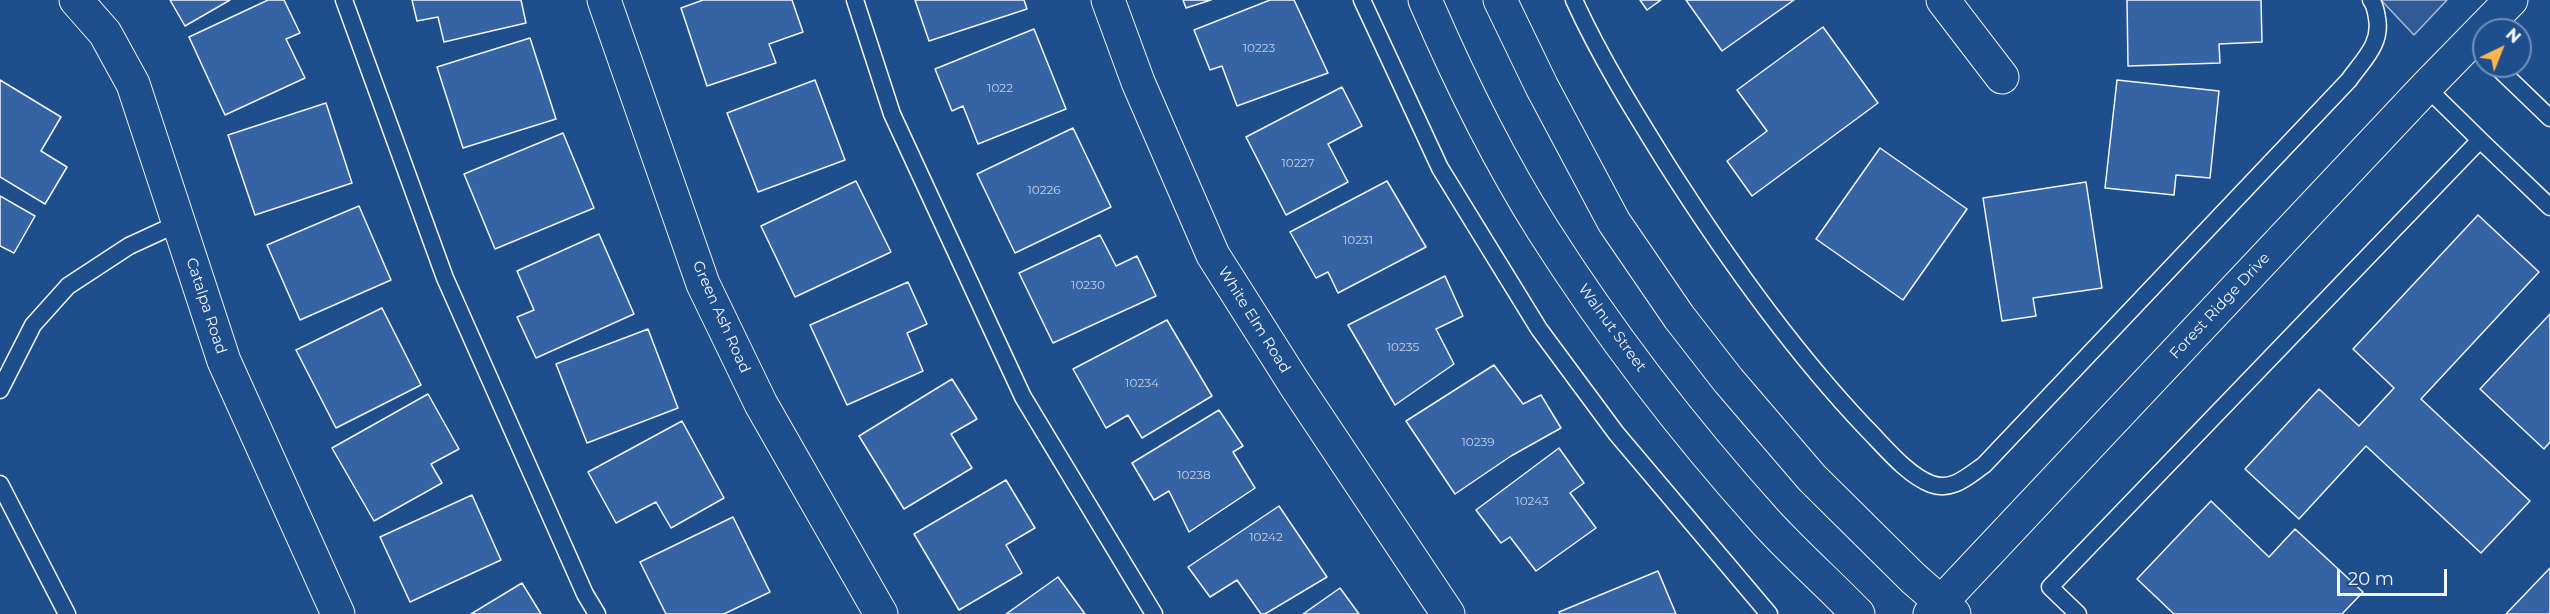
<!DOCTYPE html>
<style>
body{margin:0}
#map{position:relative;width:2550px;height:614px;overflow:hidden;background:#1f4e8c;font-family:Montserrat,sans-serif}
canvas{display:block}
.north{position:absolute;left:2472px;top:18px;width:60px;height:60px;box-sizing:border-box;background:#1f4e8c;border:2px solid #7391ba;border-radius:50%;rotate:43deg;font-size:16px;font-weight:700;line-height:24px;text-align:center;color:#f2f6ff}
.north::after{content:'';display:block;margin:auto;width:21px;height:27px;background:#ffb74d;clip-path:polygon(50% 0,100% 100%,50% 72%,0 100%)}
.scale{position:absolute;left:2337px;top:569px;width:110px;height:27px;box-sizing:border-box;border:3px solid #f2f6ff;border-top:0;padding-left:8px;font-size:18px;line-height:21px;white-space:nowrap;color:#f2f6ff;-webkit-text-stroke:4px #1f4e8c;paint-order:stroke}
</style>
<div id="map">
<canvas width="2550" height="614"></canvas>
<div class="north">N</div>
<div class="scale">20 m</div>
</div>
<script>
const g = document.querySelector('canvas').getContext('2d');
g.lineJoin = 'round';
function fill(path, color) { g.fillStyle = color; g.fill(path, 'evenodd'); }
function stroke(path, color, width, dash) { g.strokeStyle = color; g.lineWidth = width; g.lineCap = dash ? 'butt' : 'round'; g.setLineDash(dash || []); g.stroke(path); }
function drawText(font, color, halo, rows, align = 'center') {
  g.font = font + ' Montserrat,sans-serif'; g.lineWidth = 4.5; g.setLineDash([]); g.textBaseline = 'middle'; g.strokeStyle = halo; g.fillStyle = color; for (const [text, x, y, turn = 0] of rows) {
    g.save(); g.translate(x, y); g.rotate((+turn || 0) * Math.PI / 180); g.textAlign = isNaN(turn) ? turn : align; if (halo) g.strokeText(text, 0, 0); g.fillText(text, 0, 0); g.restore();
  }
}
const built = new Path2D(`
 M2381 0H2447L2414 35Z`);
const building = new Path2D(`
 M170 0H230L185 26Z
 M268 0H284L300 33 286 39 305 78 225 115 189 37Z
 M412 0H521L526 23 444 42 438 17 417 21Z
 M703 0H792L803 32 769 44 776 63 707 86 681 8Z
 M915 0H1024L1027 9 929 41Z
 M1183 0H1211L1186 8Z
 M1270 0H1294L1328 73 1237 106 1222 66 1210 70 1194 30Z
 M1640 0H1661L1647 10Z
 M1686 0H1794L1722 51Z
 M2127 0H2261L2262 42 2219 44 2220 63 2128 66Z
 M1823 27 1878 103 1752 196 1727 161 1767 131 1737 90Z
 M1034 29 1066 109 978 144 963 106 952 111 935 69Z
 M530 38 556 119 463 148 437 67Z
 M0 80 61 117 41 151 67 167 45 204 0 177Z
 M815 80 845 160 758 192 727 113Z
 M2117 80 2219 91 2210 178 2176 175 2174 195 2105 188Z
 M1342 87 1362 126 1328 144 1348 182 1286 215 1246 137Z
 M326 103 352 183 255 215 228 135Z
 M1073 128 1111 207 1015 253 977 174Z
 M563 133 594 208 495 249 464 174Z
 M1880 148 1967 209 1903 300 1816 239Z
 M856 181 891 252 795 297 761 226Z
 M1387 181 1426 247 1338 293 1328 272 1316 278 1290 232Z
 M2086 182 2102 288 2033 298 2036 316 2002 321 1983 198Z
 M0 196 35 216 14 253 0 246Z
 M359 206 391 280 300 320 267 245Z
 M2478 215 2539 272 2421 399 2530 501 2481 553 2366 446 2299 519 2245 469 2319 389 2359 426 2394 388 2353 349Z
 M599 234 634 314 536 358 517 317 534 310 517 271Z
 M1100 235 1116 266 1137 256 1156 296 1053 343 1019 273Z
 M1445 276 1463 316 1436 329 1454 364 1395 405 1348 325Z
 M908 282 927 324 907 333 923 371 847 405 810 325Z
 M382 308 421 385 336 428 296 350Z
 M2550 314V442L2544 449 2480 389Z
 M1167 320 1212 396 1142 438 1128 415 1106 428 1073 369Z
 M648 329 678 408 587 443 556 364Z
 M1494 365 1523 404 1541 395 1561 428 1511 456 1455 494 1406 421Z
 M952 379 977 419 951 434 972 468 904 509 859 436Z
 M428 394 459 449 431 464 442 483 374 521 332 448Z
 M1219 410 1243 446 1233 452 1255 488 1189 532 1169 491 1154 500 1132 463Z
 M682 421 724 498 671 528 656 502 616 523 588 472Z
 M1559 448 1584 483 1570 493 1596 528 1536 571 1510 537 1501 543 1476 510Z
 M1006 480 1035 528 1006 545 1022 573 959 610 914 534Z
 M472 495 501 560 410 602 380 537Z
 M2211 501 2269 557 2295 529 2363 592 2342 614H2174L2137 579Z
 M1279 506 1327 577 1265 614H1261L1237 580 1210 597 1188 567Z
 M733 517 770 592 724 614H666L640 562Z
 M2550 568V614H2506Z
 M1658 571 1676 614H1560L1559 612Z
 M1058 577 1085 614H1006Z
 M522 583 541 614H471Z
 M1340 588 1359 614H1303Z`);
const service = new Path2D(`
 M344 0 445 278 585 594 597 614
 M855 0 892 114 1023 397 1154 614
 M1362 0 1440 168 1539 329 1616 433 1769 614
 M1574 0C1600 57 1633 110 1666 163 1725 256 1790 348 1866 428 1884 446 1907 475 1931 484 1952 492 1968 476 1984 465L2349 80C2363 60 2382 44 2377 18 2376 11 2375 5 2371 0
 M2496 66 2550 118
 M2426 87 2480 140
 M0 390 33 325 68 286 129 246 179 223
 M0 484 67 614
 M2078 614 2050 587 2480 140 2550 207`);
const minor = new Path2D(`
 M76 0 105 33 133 84 224 361 338 614
 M604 0 703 284 761 404 881 614
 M1108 0 1138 82 1213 255 1294 383 1448 614
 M1943 0 2002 77
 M1930 614 2426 87 2511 0`);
const secondary = new Path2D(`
 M1425 0C1459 79 1497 157 1543 230 1608 332 1684 431 1765 521 1795 554 1828 583 1858 614
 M1500 0 1542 87 1614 222 1679 317 1728 380 1812 478 1913 578 1954 614`);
const numberNames = [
 ["10223",1259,48],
 ["1022",1000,88],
 ["10227",1298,163],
 ["10226",1044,190],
 ["10231",1358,240],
 ["10230",1088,285],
 ["10235",1403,347],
 ["10234",1142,383],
 ["10239",1478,442],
 ["10238",1194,475],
 ["10243",1532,501],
 ["10242",1266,537]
];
const streetNames = [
 ["Catalpa Road",206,306,72],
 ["Forest Ridge Drive",2220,306,-47],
 ["Green Ash Road",721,317,66],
 ["White Elm Road",1254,320,58],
 ["Walnut Street",1612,328,54]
];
fill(built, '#305b95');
stroke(built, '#a8bbd7', 1.5);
fill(building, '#3563a3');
stroke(building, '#f2f6ff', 1.5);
stroke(service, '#f2f6ff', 19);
stroke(minor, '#f2f6ff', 35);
stroke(secondary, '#f2f6ff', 35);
stroke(service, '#1f4e8c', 16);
stroke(minor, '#1f4e8c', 33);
stroke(secondary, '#1f4e8c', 33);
drawText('12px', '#c3d1e8', null, numberNames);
drawText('15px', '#f2f6ff', '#1f4e8c', streetNames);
</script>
